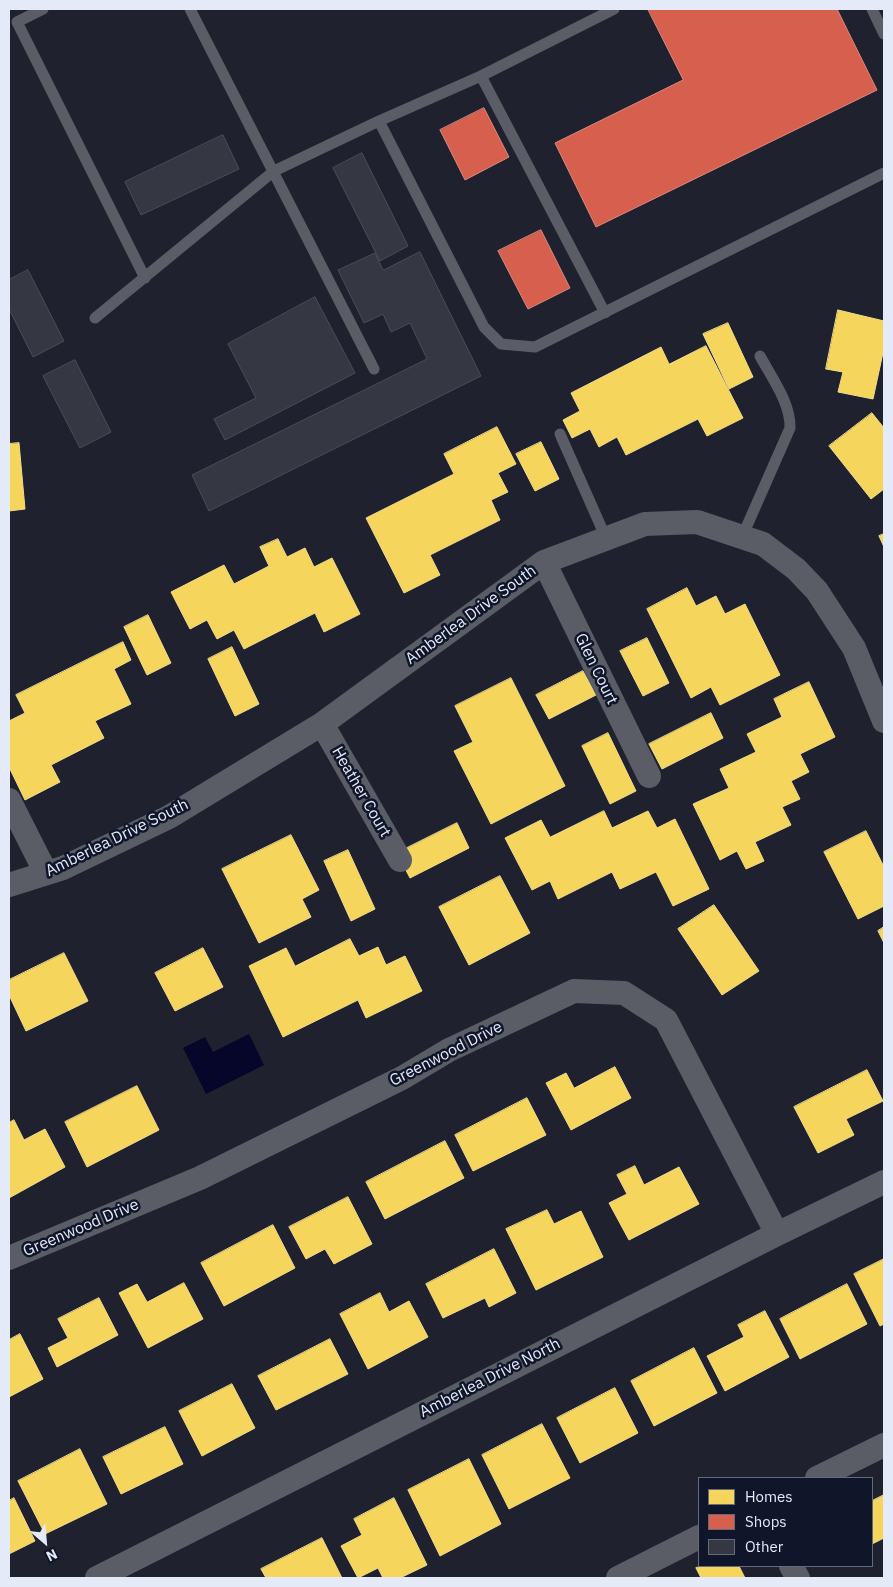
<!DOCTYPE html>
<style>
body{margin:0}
#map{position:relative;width:893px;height:1587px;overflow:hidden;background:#1f222e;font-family:"IBM Plex Sans",sans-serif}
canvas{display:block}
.frame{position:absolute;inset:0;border:10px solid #e5eaf9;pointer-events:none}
.legend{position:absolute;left:698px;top:1477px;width:175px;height:90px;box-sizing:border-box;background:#10162a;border:1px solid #656b7d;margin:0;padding:6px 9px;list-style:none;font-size:15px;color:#e5eaf9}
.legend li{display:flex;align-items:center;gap:10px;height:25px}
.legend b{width:25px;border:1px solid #656b7d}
.north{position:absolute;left:20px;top:1517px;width:50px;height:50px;-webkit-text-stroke:4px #10162a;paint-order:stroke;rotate:153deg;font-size:14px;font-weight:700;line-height:20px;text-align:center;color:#e5eaf9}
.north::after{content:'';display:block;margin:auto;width:18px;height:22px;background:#e5eaf9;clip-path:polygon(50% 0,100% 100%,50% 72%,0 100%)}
</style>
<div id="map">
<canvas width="893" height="1587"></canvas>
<div class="frame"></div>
<ul class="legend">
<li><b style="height:14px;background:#f6d55c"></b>Homes</li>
<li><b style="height:14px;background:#d6604d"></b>Shops</li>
<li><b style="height:14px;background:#353842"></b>Other</li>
</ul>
<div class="north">N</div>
</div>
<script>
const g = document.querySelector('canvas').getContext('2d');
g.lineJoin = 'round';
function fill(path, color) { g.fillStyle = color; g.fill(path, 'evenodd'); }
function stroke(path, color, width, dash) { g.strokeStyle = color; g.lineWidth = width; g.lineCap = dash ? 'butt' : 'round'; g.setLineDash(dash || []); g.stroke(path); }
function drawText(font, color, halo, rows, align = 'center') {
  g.font = font + ' "IBM Plex Sans",sans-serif'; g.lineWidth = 5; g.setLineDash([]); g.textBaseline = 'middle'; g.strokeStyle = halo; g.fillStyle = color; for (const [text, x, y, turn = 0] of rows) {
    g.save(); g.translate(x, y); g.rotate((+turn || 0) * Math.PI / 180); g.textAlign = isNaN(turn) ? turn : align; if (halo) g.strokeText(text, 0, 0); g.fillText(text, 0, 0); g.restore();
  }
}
const water = new Path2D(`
 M249 1034 264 1065 206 1094 183 1048 205 1037 213 1052Z`);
const homes = new Path2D(`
 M838 310 884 321V348L873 399 838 392 843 372 826 369Z
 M728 323 753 377 729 389 703 334Z
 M706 346 743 418 707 436 698 419 626 455 617 437 599 447 590 429 572 438 563 420 580 411 571 393 661 347 669 364Z
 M872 413 884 428V489L871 499 829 446Z
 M497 427 516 464 498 473 508 492 491 500 500 520 430 555 440 575 404 593 366 518 454 474 444 454Z
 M541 442 559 479 535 491 516 454Z
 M19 443 25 509 9 511V444Z
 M884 534V547L879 536Z
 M278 539 287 557 305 548 314 567 332 558 360 614 324 632 315 613 244 649 234 630 217 639 207 620 190 629 171 592 224 565 234 584 269 566 260 547Z
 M687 588 696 606 716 596 725 614 745 604 780 675 720 705 711 687 691 698 647 609Z
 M148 615 171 663 147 675 124 627Z
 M647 638 669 683 643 696 620 651Z
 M123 642 131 660 114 669 131 704 95 721 104 738 51 765 60 782 25 800 9 767V721L25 713 16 695Z
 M232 647 259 704 235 716 208 659Z
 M583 671 596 695 549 719 536 695Z
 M511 678 565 786 491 824 454 751 473 742 455 706Z
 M809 682 835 737 800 754 809 772 791 781 800 799 782 807 791 825 755 842 764 861 746 869 737 851 720 860 693 804 729 788 720 769 756 752 747 734 782 717 774 699Z
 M711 713 723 738 662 769 649 744Z
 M608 733 636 791 610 804 582 746Z
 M604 811 612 828 648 811 657 828 675 819 709 889 673 906 656 872 620 889 612 872 558 899 550 881 532 890 505 838 541 820 550 837Z
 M457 823 469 848 410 878 397 853Z
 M866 831 884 867V906L858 919 824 852Z
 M291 835 319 890 302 899 311 917 259 943 222 869Z
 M348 850 375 909 351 921 324 861Z
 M500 876 530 933 469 965 439 907Z
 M714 905 759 971 722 995 678 929Z
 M884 927V943L878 931Z
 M350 939 359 956 378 947 386 965 405 956 422 991 366 1018 358 1000 283 1037 249 966 286 948 295 966Z
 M203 948 223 987 175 1011 155 973Z
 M64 953 88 1001 26 1031 9 995V980Z
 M615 1067 631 1098 571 1130 546 1083 566 1073 574 1088Z
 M867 1070 883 1101 846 1119 854 1135 818 1153 794 1107Z
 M137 1086 159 1130 87 1167 65 1122Z
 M527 1098 546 1135 473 1171 455 1135Z
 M14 1120 24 1140 45 1129 65 1167 9 1198V1123Z
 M445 1141 464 1178 385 1219 366 1182Z
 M635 1166 644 1185 679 1167 699 1204 629 1240 609 1203 627 1194 617 1175Z
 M348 1197 372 1244 334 1264 325 1249 306 1259 289 1227Z
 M547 1210 554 1224 581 1211 603 1257 536 1290 506 1229Z
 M273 1225 295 1268 224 1306 201 1263Z
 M494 1249 516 1293 489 1307 485 1298 443 1318 426 1284Z
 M884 1259V1324L880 1326 854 1274Z
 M184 1283 203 1319 148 1348 119 1293 137 1284 147 1302Z
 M847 1284 867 1324 800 1359 780 1319Z
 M380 1293 389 1312 409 1301 428 1337 368 1369 340 1314Z
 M99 1298 118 1335 57 1367 48 1348 68 1338 58 1319Z
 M765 1311 789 1357 725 1391 707 1356 744 1337 738 1325Z
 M20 1334 43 1379 9 1397V1340Z
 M330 1339 348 1374 276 1410 258 1376Z
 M694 1348 717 1393 654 1426 631 1381Z
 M232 1384 255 1428 202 1456 179 1411Z
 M615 1388 638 1433 580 1463 557 1418Z
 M542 1424 570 1478 509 1509 482 1455Z
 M165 1427 183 1464 121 1494 103 1457Z
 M80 1449 107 1504 45 1534 18 1481Z
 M469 1459 501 1524 440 1556 408 1490Z
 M884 1495V1538L872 1544V1501Z
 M14 1498 35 1541 9 1554V1501Z
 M394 1498 427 1565 400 1578H383L378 1568 358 1578 341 1546 362 1535 354 1519Z
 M322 1538 342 1578H266L261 1569Z
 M702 1566H739L745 1578H701L696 1568Z`);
const shops = new Path2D(`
 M648 9H837L877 90 596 227 555 143 683 80Z
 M484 108 509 157 465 180 440 130Z
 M541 230 570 288 528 309 498 251Z`);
const building = new Path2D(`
 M223 135 239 169 141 215 125 182Z
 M362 153 408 246 380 261 333 168Z
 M420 252 481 376 209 511 192 475 427 359 410 323 391 332 383 314 364 323 338 270 375 253 383 270Z
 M28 270 64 341 33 357 9 309V280Z
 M315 297 355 373 225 440 214 419 256 398 228 344Z
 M75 360 111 432 80 448 43 376Z`);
const service = new Path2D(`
 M43 9 17 22 145 278
 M190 9 374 369
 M872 9 884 34
 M481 76 605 313
 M379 121 481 76 614 9
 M95 318 274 171 379 121 484 327 501 344 535 347 884 173
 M560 434 606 538
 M742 537 790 428C791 404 772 378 760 356`);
const minor = new Path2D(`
 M544 562 649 776
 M322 724 400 860
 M9 800 46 873
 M9 885 63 868 169 817 322 724 544 562 645 524 697 522 763 544 796 569 817 591 854 648 884 721
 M9 1258 200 1178 402 1078 449 1050 574 991 624 993 666 1020 777 1234
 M817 1478 884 1445
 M791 1566 798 1578
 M97 1578 777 1234 884 1182
 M618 1578 699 1537`);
const streetNames = [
 ["Amberlea Drive South",471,615,-36],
 ["Glen Court",596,669,64],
 ["Heather Court",361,792,60],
 ["Amberlea Drive South",117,838,-26],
 ["Greenwood Drive",446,1054,-27],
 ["Greenwood Drive",81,1228,-23],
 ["Amberlea Drive North",490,1378,-27]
];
fill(water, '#06052a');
fill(homes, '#f6d55c');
stroke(homes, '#f1db8b', 1);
fill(shops, '#d6604d');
stroke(shops, '#da8981', 1);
fill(building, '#353842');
stroke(building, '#4a4d58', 1);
stroke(service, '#5a5d65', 11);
stroke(minor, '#5a5d65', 24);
drawText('16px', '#e5eaf9', '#10162a', streetNames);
</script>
